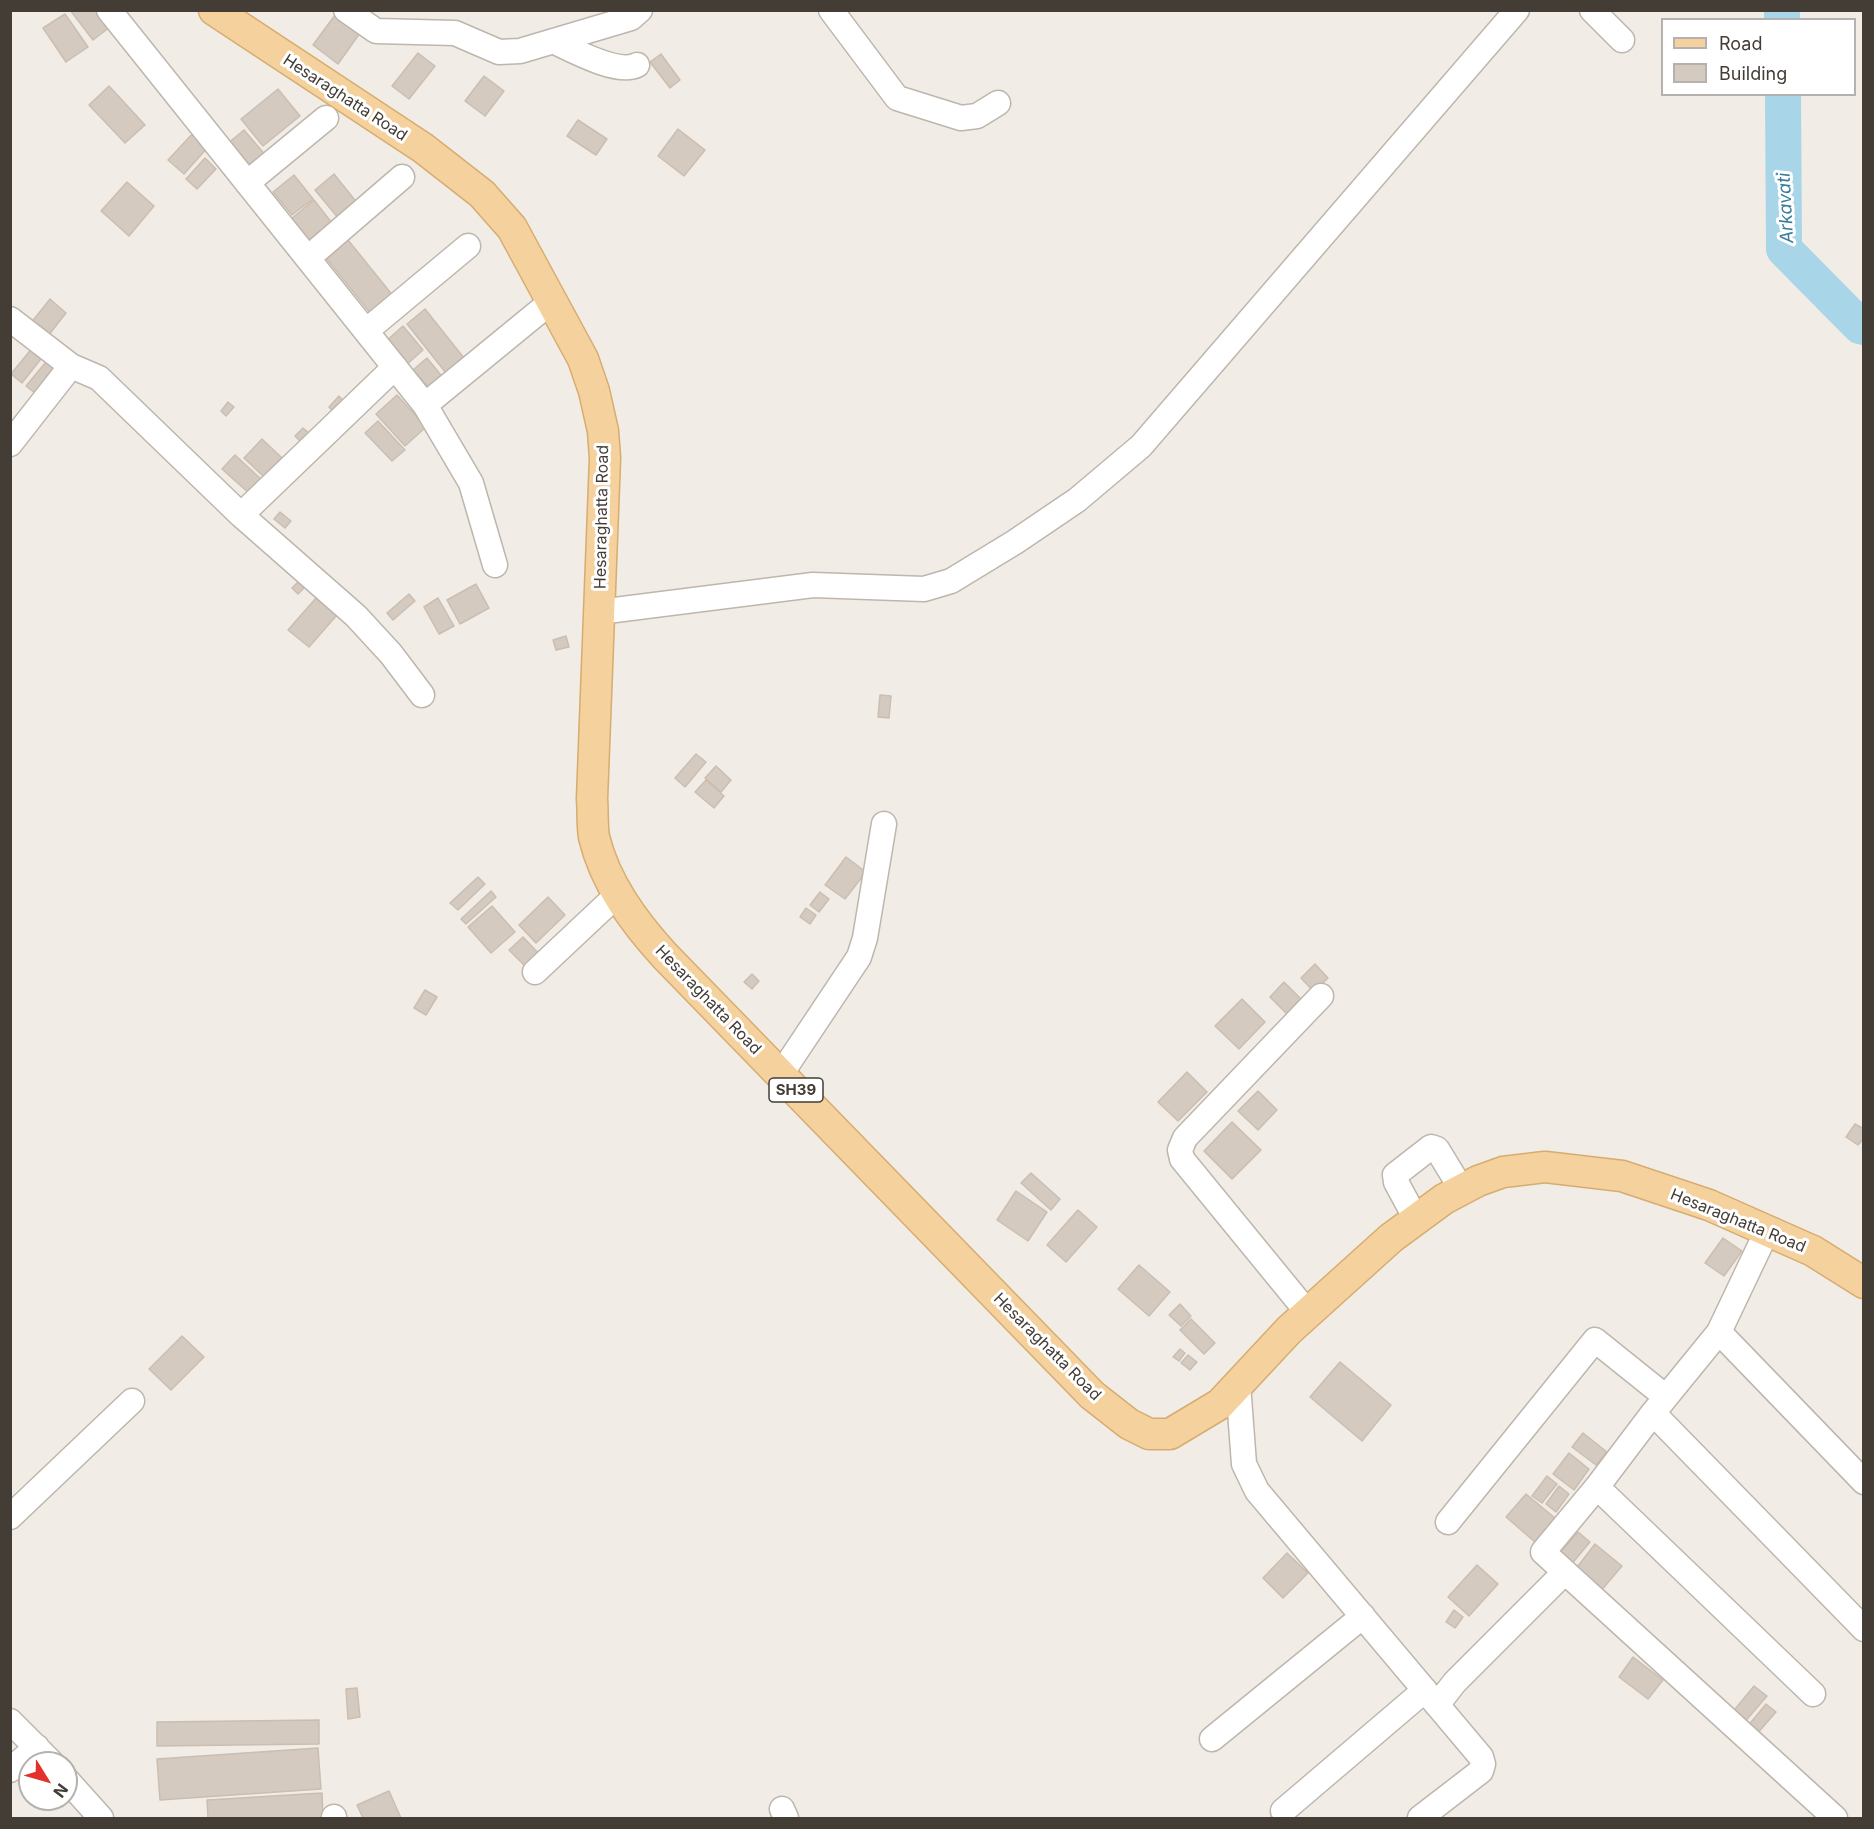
<!DOCTYPE html>
<style>
body{margin:0}
#map{position:relative;width:1874px;height:1829px;overflow:hidden;background:#f1ede6;font-family:Inter,sans-serif}
canvas{display:block}
.frame{position:absolute;inset:0;border:12px solid #433d36;pointer-events:none}
.legend{position:absolute;left:1661px;top:18px;width:195px;height:78px;box-sizing:border-box;background:#fff;border:2px solid #b4b1af;margin:0;padding:8px 10px;list-style:none;font-size:18px;color:#433d36}
.legend li{display:flex;align-items:center;gap:12px;height:30px}
.legend b{width:30px;border:2px solid #b4b1af}
.north{position:absolute;left:18px;top:1751px;width:60px;height:60px;box-sizing:border-box;background:#fff;border:2px solid #b4b1af;border-radius:50%;rotate:127deg;font-size:16px;font-weight:700;line-height:24px;text-align:center;color:#433d36}
.north::after{content:'';display:block;margin:auto;width:21px;height:27px;background:#e3322b;clip-path:polygon(50% 0,100% 100%,50% 72%,0 100%)}
</style>
<div id="map">
<canvas width="1874" height="1829"></canvas>
<div class="frame"></div>
<ul class="legend">
<li><b style="height:8px;background:#f4d19d"></b>Road</li>
<li><b style="height:16px;background:#d4cac0"></b>Building</li>
</ul>
<div class="north">N</div>
</div>
<script>
const g = document.querySelector('canvas').getContext('2d');
g.lineJoin = 'round';
function stroke(path, color, width, dash) { g.strokeStyle = color; g.lineWidth = width; g.lineCap = dash ? 'butt' : 'round'; g.setLineDash(dash || []); g.stroke(path); }
function fill(path, color) { g.fillStyle = color; g.fill(path, 'evenodd'); }
function drawText(font, color, halo, rows, align = 'center') {
  g.font = font + ' Inter,sans-serif'; g.lineWidth = 6; g.setLineDash([]); g.textBaseline = 'middle'; g.strokeStyle = halo; g.fillStyle = color; for (const [text, x, y, turn = 0] of rows) {
    g.save(); g.translate(x, y); g.rotate((+turn || 0) * Math.PI / 180); g.textAlign = isNaN(turn) ? turn : align; if (halo) g.strokeText(text, 0, 0); g.fillText(text, 0, 0); g.restore();
  }
}
const river = new Path2D(`
 M1782 10V20
 M1783 94 1784 249 1860 326 1864 327`);
const building = new Path2D(`
 M70 10H97L110 27 93 40Z
 M65 14 88 47 66 62 43 28Z
 M335 15 360 33 338 64 313 45Z
 M418 53 435 66 409 99 392 86Z
 M661 54 680 80 670 88 650 62Z
 M484 76 504 91 485 116 465 101Z
 M109 86 145 125 125 143 89 105Z
 M278 89 300 116 263 146 241 119Z
 M578 120 607 139 596 155 567 136Z
 M678 129 705 150 684 176 658 156Z
 M244 130 267 157 249 171 227 144Z
 M194 132 209 146 184 174 168 160Z
 M205 158 216 169 197 189 186 179Z
 M334 174 358 204 339 219 315 190Z
 M294 175 313 199 292 215 273 192Z
 M127 182 154 206 129 236 101 211Z
 M314 200 335 227 312 245 291 219Z
 M348 240 394 297 372 315 326 258Z
 M50 299 66 313 48 336 31 323Z
 M425 309 468 363 450 378 407 324Z
 M403 326 423 350 405 366 385 342Z
 M33 347 44 355 22 383 11 374Z
 M427 358 445 380 432 391 413 370Z
 M46 362 59 373 40 397 26 386Z
 M397 395 426 427 405 446 376 414Z
 M339 396 344 402 334 412 329 407Z
 M228 402 234 407 226 416 221 411Z
 M378 421 405 450 392 461 365 433Z
 M303 428 309 433 301 442 295 436Z
 M262 439 282 458 264 477 244 458Z
 M235 455 263 481 251 495 222 469Z
 M280 512 291 521 285 528 274 519Z
 M298 582 304 588 298 594 292 588Z
 M476 584 489 608 460 624 447 600Z
 M409 594 415 601 393 620 387 613Z
 M316 598 337 615 309 647 288 630Z
 M438 598 454 626 439 634 424 607Z
 M566 636 569 647 556 650 553 640Z
 M880 695 891 696 889 718 878 717Z
 M696 754 706 762 685 787 675 778Z
 M716 766 731 780 721 792 705 778Z
 M706 780 724 796 714 808 695 792Z
 M846 857 866 872 845 899 825 885Z
 M478 877 485 884 458 910 450 903Z
 M491 891 496 897 466 924 461 919Z
 M820 892 829 899 819 912 810 905Z
 M548 897 565 915 536 943 519 925Z
 M492 906 515 932 491 953 468 927Z
 M806 908 816 915 810 924 800 917Z
 M523 937 543 958 530 971 509 950Z
 M1315 964 1328 978 1314 992 1301 978Z
 M752 974 759 981 752 989 744 982Z
 M1284 982 1301 999 1287 1014 1270 997Z
 M425 990 437 997 426 1015 414 1008Z
 M1242 999 1265 1022 1239 1049 1215 1026Z
 M1187 1072 1207 1092 1178 1121 1158 1102Z
 M1258 1091 1277 1110 1258 1130 1238 1111Z
 M1232 1122 1261 1150 1232 1179 1204 1151Z
 M1855 1124 1864 1129V1138L1858 1145 1846 1137Z
 M1031 1173 1060 1199 1051 1210 1021 1183Z
 M1016 1191 1047 1212 1028 1241 997 1220Z
 M1078 1210 1097 1227 1066 1262 1047 1245Z
 M1723 1238 1742 1251 1724 1276 1705 1263Z
 M1139 1265 1170 1292 1149 1316 1118 1289Z
 M1180 1304 1191 1316 1181 1326 1169 1315Z
 M1191 1319 1215 1343 1204 1354 1180 1330Z
 M182 1336 204 1357 171 1390 149 1369Z
 M1180 1349 1185 1353 1179 1361 1173 1357Z
 M1188 1355 1197 1362 1190 1370 1181 1363Z
 M1340 1362 1391 1405 1362 1441 1310 1397Z
 M1583 1433 1607 1452 1596 1465 1572 1447Z
 M1569 1453 1589 1469 1574 1490 1553 1474Z
 M1547 1476 1557 1484 1542 1503 1532 1496Z
 M1559 1486 1569 1494 1556 1512 1546 1504Z
 M1526 1494 1555 1518 1535 1542 1506 1517Z
 M1578 1532 1590 1542 1570 1566 1558 1555Z
 M1595 1544 1622 1566 1600 1592 1574 1571Z
 M1287 1553 1308 1573 1283 1598 1263 1578Z
 M1477 1565 1498 1584 1469 1616 1448 1597Z
 M1454 1610 1463 1617 1455 1628 1446 1622Z
 M1633 1657 1663 1680 1648 1699 1619 1677Z
 M1754 1686 1767 1696 1743 1724 1731 1714Z
 M357 1688 360 1717 348 1719 346 1689Z
 M1766 1704 1776 1712 1756 1735 1747 1727Z
 M319 1720V1744L157 1746V1722Z
 M318 1748 321 1789 160 1800 157 1759Z
 M389 1791 401 1818H363L357 1805Z
 M322 1793 323 1818H208L207 1800Z`);
const minor = new Path2D(`
 M109 10 425 405 552 301
 M346 10 376 31 455 33 499 52 520 51 631 18 640 10
 M831 10 897 98 961 118 977 116 998 103
 M1592 10 1622 40
 M553 41C572 50 618 75 637 65
 M247 183 326 118
 M308 258 402 177
 M10 319 71 366 99 378 241 515 356 616 391 654 422 695
 M366 331 468 246
 M425 405 471 483 495 565
 M10 444 71 366
 M241 515 395 367
 M599 612 813 585 924 589 951 581 1015 542 1077 500 1141 446 1517 10
 M535 972 617 895
 M781 1074 859 957 865 938 884 824
 M1416 1219 1396 1182 1395 1175 1431 1147 1437 1149 1462 1190
 M1767 1231 1719 1332 1653 1413 1597 1487 1543 1552 1835 1818
 M1308 1313 1182 1159 1180 1150 1185 1138 1321 996
 M1719 1332 1864 1482
 M1238 1384 1244 1464 1257 1491 1481 1757 1483 1764 1481 1771 1420 1818
 M1653 1413 1864 1629
 M1597 1487 1813 1694
 M10 1517 132 1401
 M1448 1522 1595 1340 1666 1397
 M1437 1705 1455 1682 1565 1572
 M10 1721 52 1763
 M1212 1739 1363 1616
 M10 1770 37 1747
 M66 1779 101 1818
 M782 1809 786 1818
 M1283 1811 1425 1690
 M334 1818V1817`);
const major = new Path2D(`
 M214 10 423 148 482 194 512 228 583 359 594 391 603 431 605 458 592 799C593 811 592 825 594 837 605 883 634 922 665 956L1092 1395 1129 1424 1149 1434H1170L1220 1404 1289 1330 1391 1238 1444 1199 1478 1181 1503 1172 1545 1167 1622 1176 1709 1205 1813 1251 1864 1283`);
const shields = [
 [796,1090,54]
];
const shieldNames = [
 ["SH39",796,1090]
];
const streetNames = [
 ["Hesaraghatta Road",345,98,33],
 ["Hesaraghatta Road",602,517,-89],
 ["Hesaraghatta Road",708,1000,46],
 ["Hesaraghatta Road",1738,1221,22],
 ["Hesaraghatta Road",1047,1347,45]
];
const waterNames = [
 ["Arkavati",1786,208,-93]
];
stroke(river, '#a8d5e8', 36);
fill(building, '#d4cac0');
stroke(building, '#cbbeb1', 1.5);
stroke(minor, '#beb6ad', 27);
stroke(major, '#d7ac6f', 33);
stroke(minor, '#fff', 24);
stroke(major, '#f4d19d', 30);
for (const [x, y, w] of shields) { const box = new Path2D(); box.roundRect(x - w / 2, y - 12, w, 24, 4.5); g.fillStyle = '#fff'; g.fill(box); stroke(box, '#433d36', 1.5); }
drawText('bold 15px', '#433d36', null, shieldNames);
drawText('16px', '#433d36', '#fff', streetNames);
drawText('italic 18px', '#397d9d', '#fff', waterNames);
</script>
